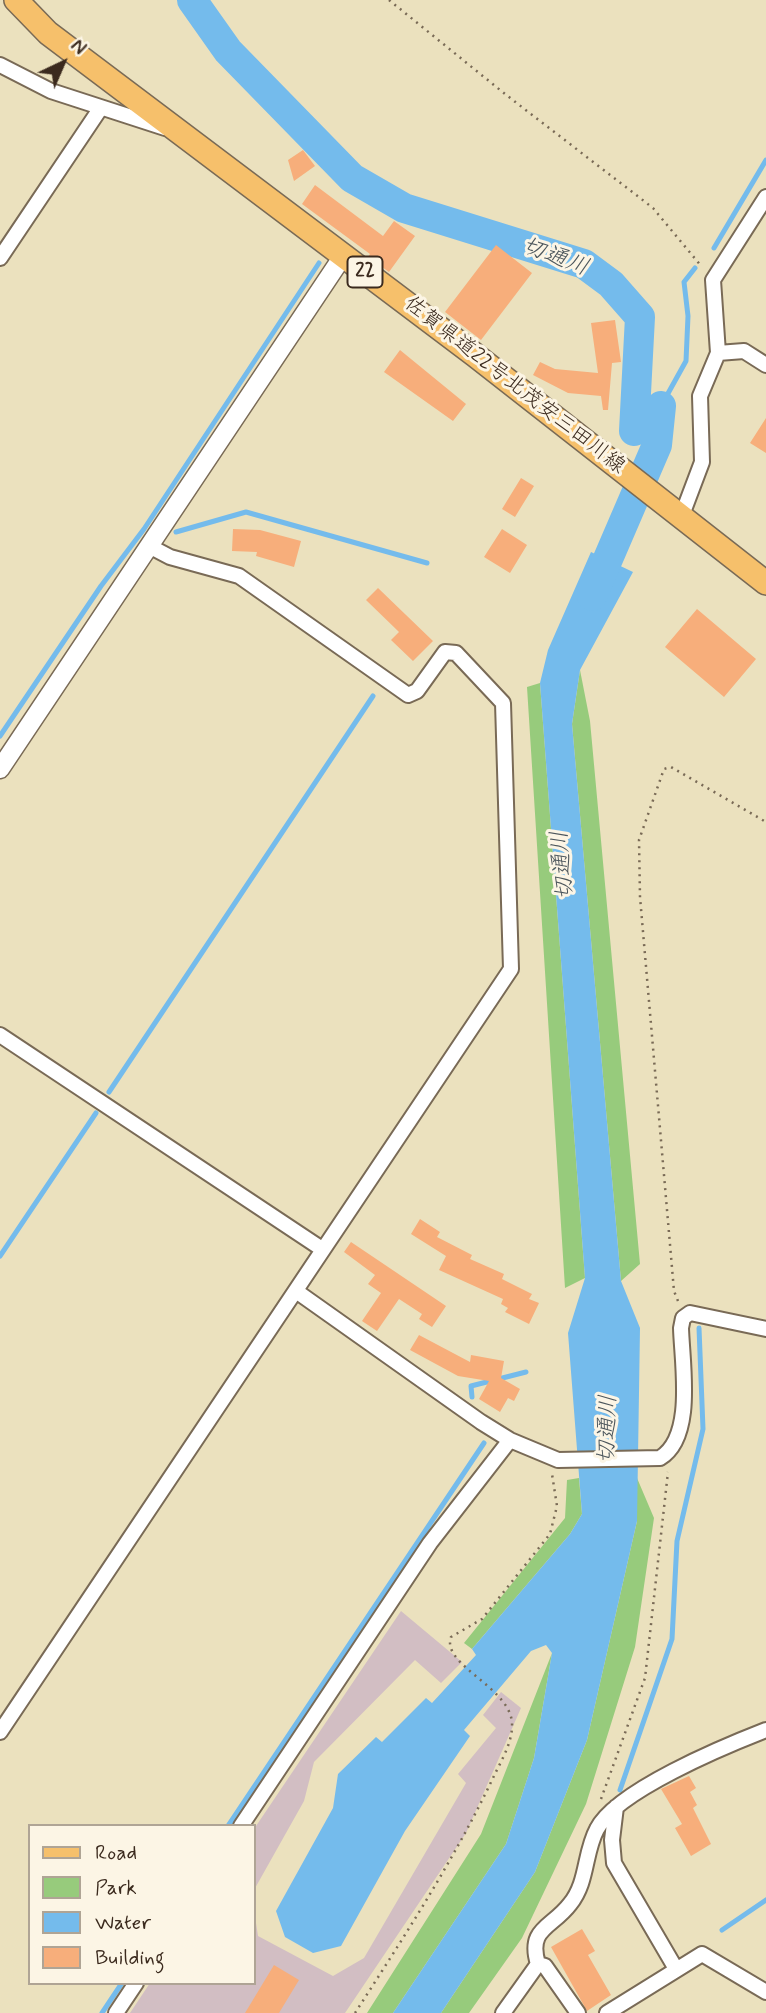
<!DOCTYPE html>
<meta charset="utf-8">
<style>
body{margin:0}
#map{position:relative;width:766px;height:2013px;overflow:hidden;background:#ebe1be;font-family:Mynerve,sans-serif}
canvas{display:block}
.legend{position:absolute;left:28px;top:1824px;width:228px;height:161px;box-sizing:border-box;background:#fcf5e5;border:2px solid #afa495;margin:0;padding:9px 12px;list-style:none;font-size:21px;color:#3b2a1e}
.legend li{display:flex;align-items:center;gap:14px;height:35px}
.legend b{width:35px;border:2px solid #afa495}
.north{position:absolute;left:28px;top:28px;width:70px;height:70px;-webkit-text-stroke:5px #fcf5e5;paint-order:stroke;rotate:44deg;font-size:19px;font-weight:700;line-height:28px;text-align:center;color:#3b2a1e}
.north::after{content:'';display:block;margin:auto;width:24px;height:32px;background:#3b2a1e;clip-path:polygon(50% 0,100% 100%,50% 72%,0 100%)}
</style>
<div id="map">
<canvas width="766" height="2013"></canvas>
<ul class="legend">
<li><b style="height:9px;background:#f6c06b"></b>Road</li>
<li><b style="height:19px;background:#97cb7c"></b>Park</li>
<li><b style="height:19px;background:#74bbec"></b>Water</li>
<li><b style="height:19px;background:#f7ae7b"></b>Building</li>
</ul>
<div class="north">N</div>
</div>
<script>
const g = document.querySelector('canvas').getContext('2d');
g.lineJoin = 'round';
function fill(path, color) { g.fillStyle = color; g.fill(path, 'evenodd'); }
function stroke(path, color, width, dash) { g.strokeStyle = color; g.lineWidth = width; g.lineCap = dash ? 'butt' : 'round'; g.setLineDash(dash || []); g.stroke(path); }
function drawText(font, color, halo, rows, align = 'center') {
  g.font = font + ' Mynerve,"Klee One",sans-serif'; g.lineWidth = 6; g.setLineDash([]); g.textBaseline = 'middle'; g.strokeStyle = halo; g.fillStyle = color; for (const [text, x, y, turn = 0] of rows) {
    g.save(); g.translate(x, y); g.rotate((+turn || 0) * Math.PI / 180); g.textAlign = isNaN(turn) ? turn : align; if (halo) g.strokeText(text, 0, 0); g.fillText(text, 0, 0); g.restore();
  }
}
const industrial = new Path2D(`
 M401 1611 462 1662 441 1683 415 1660 314 1762 304 1801 254 1890V1829Z
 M501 1692 521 1708 466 1833 345 2013H130L150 1983H254V1910L258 1936 333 1976 364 1958 466 1783 458 1774 496 1728 483 1715Z`);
const green = new Path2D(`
 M580 670 590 721 640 1264 621 1281 572 724Z
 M540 683 585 1278 565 1288 527 687Z
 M579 1478 582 1514 570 1534 472 1649 464 1643 565 1518 567 1480Z
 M637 1478 654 1518 635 1647 586 1804 522 1938 469 2013H441L535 1872 587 1740 637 1521Z
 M552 1653 534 1758 506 1844 393 2013H367L481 1834Z`);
const water = new Path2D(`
 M591 552 633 572 580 670 572 724 621 1281 640 1328 637 1521 587 1740 535 1872 441 2013H393L506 1844 534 1758 552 1653 546 1645 531 1651 464 1730 470 1736 405 1831 341 1946 313 1953 285 1937 276 1911 333 1808 338 1774 376 1737 382 1742 426 1698 432 1703 476 1655 472 1649 570 1534 582 1514 568 1333 585 1278 540 683 548 650Z`);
const stream = new Path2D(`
 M714 248 766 160
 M661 406 686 361 688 316 684 282 695 268
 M176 532 246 512 427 563
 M0 736 101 586 144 529 319 263
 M109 1092 373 696
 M0 1256 96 1113
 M472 1397 471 1386 526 1372
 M620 1790 672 1639 677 1541 703 1429 699 1328
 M228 1826 484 1443
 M722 1930 766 1900
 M102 2013 122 1983`);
const river = new Path2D(`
 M192 0 228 51 352 178 404 208 584 264 611 284 640 317 634 431 661 406 657 445 592 596`);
const building = new Path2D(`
 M303 150 315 166 294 181 288 160Z
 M315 185 383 236 394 221 415 236 389 272 368 257 370 254 302 204Z
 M496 245 532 273 481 340 445 312Z
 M615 320 621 362 612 363 608 410H603L601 396 568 393 533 375 540 362 555 369 598 373 591 323Z
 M400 350 466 404 453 421 384 372Z
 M766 418V453L750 443Z
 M521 478 534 486 515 517 502 509Z
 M233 529 260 530 301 541 294 567 256 556 257 552 232 551Z
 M502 529 527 545 510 573 484 557Z
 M378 588 433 641 413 661 391 640 399 632 366 600Z
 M697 609 756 659 724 697 665 647Z
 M420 1219 440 1232 437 1237 472 1255 470 1259 504 1274 502 1279 532 1294 529 1299 539 1303 529 1324 505 1312 508 1308 501 1304 503 1299 439 1270 446 1256 411 1234Z
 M351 1242 446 1306 432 1327 419 1319 422 1314 399 1299 377 1331 362 1321 381 1293 368 1284 375 1275 344 1252Z
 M419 1335 470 1362 471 1355 504 1361 501 1378 520 1389 514 1401 508 1398 500 1412 479 1399 489 1381 458 1376 410 1350Z
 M689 1776 696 1788 690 1792 697 1805 693 1808 711 1844 691 1856 675 1828 682 1824 661 1789Z
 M582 1929 595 1951 588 1955 611 1995 587 2011 551 1947Z
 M274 1965 299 1980 279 2013H245Z`);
const path = new Path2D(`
 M389 0 505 94 653 208 702 267
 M678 1301 674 1291 640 897 639 840 664 769 671 767 766 822
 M601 1799 645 1678 668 1472
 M355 2013C404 1937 454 1860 493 1778 501 1761 513 1742 512 1723 510 1687 441 1665 451 1637L482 1619 550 1534 557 1506 552 1474`);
const minor = new Path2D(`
 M0 65 51 91 165 128
 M0 258 100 109
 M718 353 744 351 766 365
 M682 515 702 462 700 396 718 353 713 280 766 197
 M0 1035 322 1249
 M296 1291 481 1422 510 1440 558 1460 660 1458C695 1437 682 1364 681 1328L683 1318 690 1313 766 1329
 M0 1732 511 969 503 703 456 653 445 652 417 691 408 695 239 576 170 557 149 546
 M616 1807 612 1840 614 1863 676 1969
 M241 1826 430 1543 510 1440
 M116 2013 136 1983
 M503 2013 538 1964
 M578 2013 545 1966 538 1964C527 1928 552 1928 570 1904 588 1882 584 1853 597 1829 616 1791 725 1746 766 1730
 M607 2013 702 1954 766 1992`);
const tertiary = new Path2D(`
 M0 769 343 256`);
const primary = new Path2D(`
 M16 0 48 33 475 355 766 583`);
const shields = [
 [365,272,35]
];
const shieldNames = [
 ["22",365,272]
];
const streetNames = [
 ["佐賀県道22号北茂安三田川線",514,386,38]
];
const waterNames = [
 ["切通川",555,258,21],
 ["切通川",564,865,-95],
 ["切通川",609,1429,-88]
];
fill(industrial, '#d2bec3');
fill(green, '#97cb7c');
fill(water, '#74bbec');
stroke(stream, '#74bbec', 5);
stroke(river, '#74bbec', 30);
fill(building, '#f7ae7b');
stroke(minor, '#796a56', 18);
stroke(tertiary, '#796a56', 21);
stroke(primary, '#796a56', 26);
stroke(path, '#796a56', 2.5, [2, 5]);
stroke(minor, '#fff', 14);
stroke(tertiary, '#fff', 18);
stroke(primary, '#f6c06b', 23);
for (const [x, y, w] of shields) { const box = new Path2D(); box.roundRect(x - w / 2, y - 15.5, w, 31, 5); g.fillStyle = '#fcf5e5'; g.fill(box); stroke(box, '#3b2a1e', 2); }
drawText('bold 19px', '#3b2a1e', null, shieldNames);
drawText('21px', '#3b2a1e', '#fcf5e5', streetNames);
drawText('italic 23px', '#4c565c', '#fcf5e5', waterNames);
</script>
